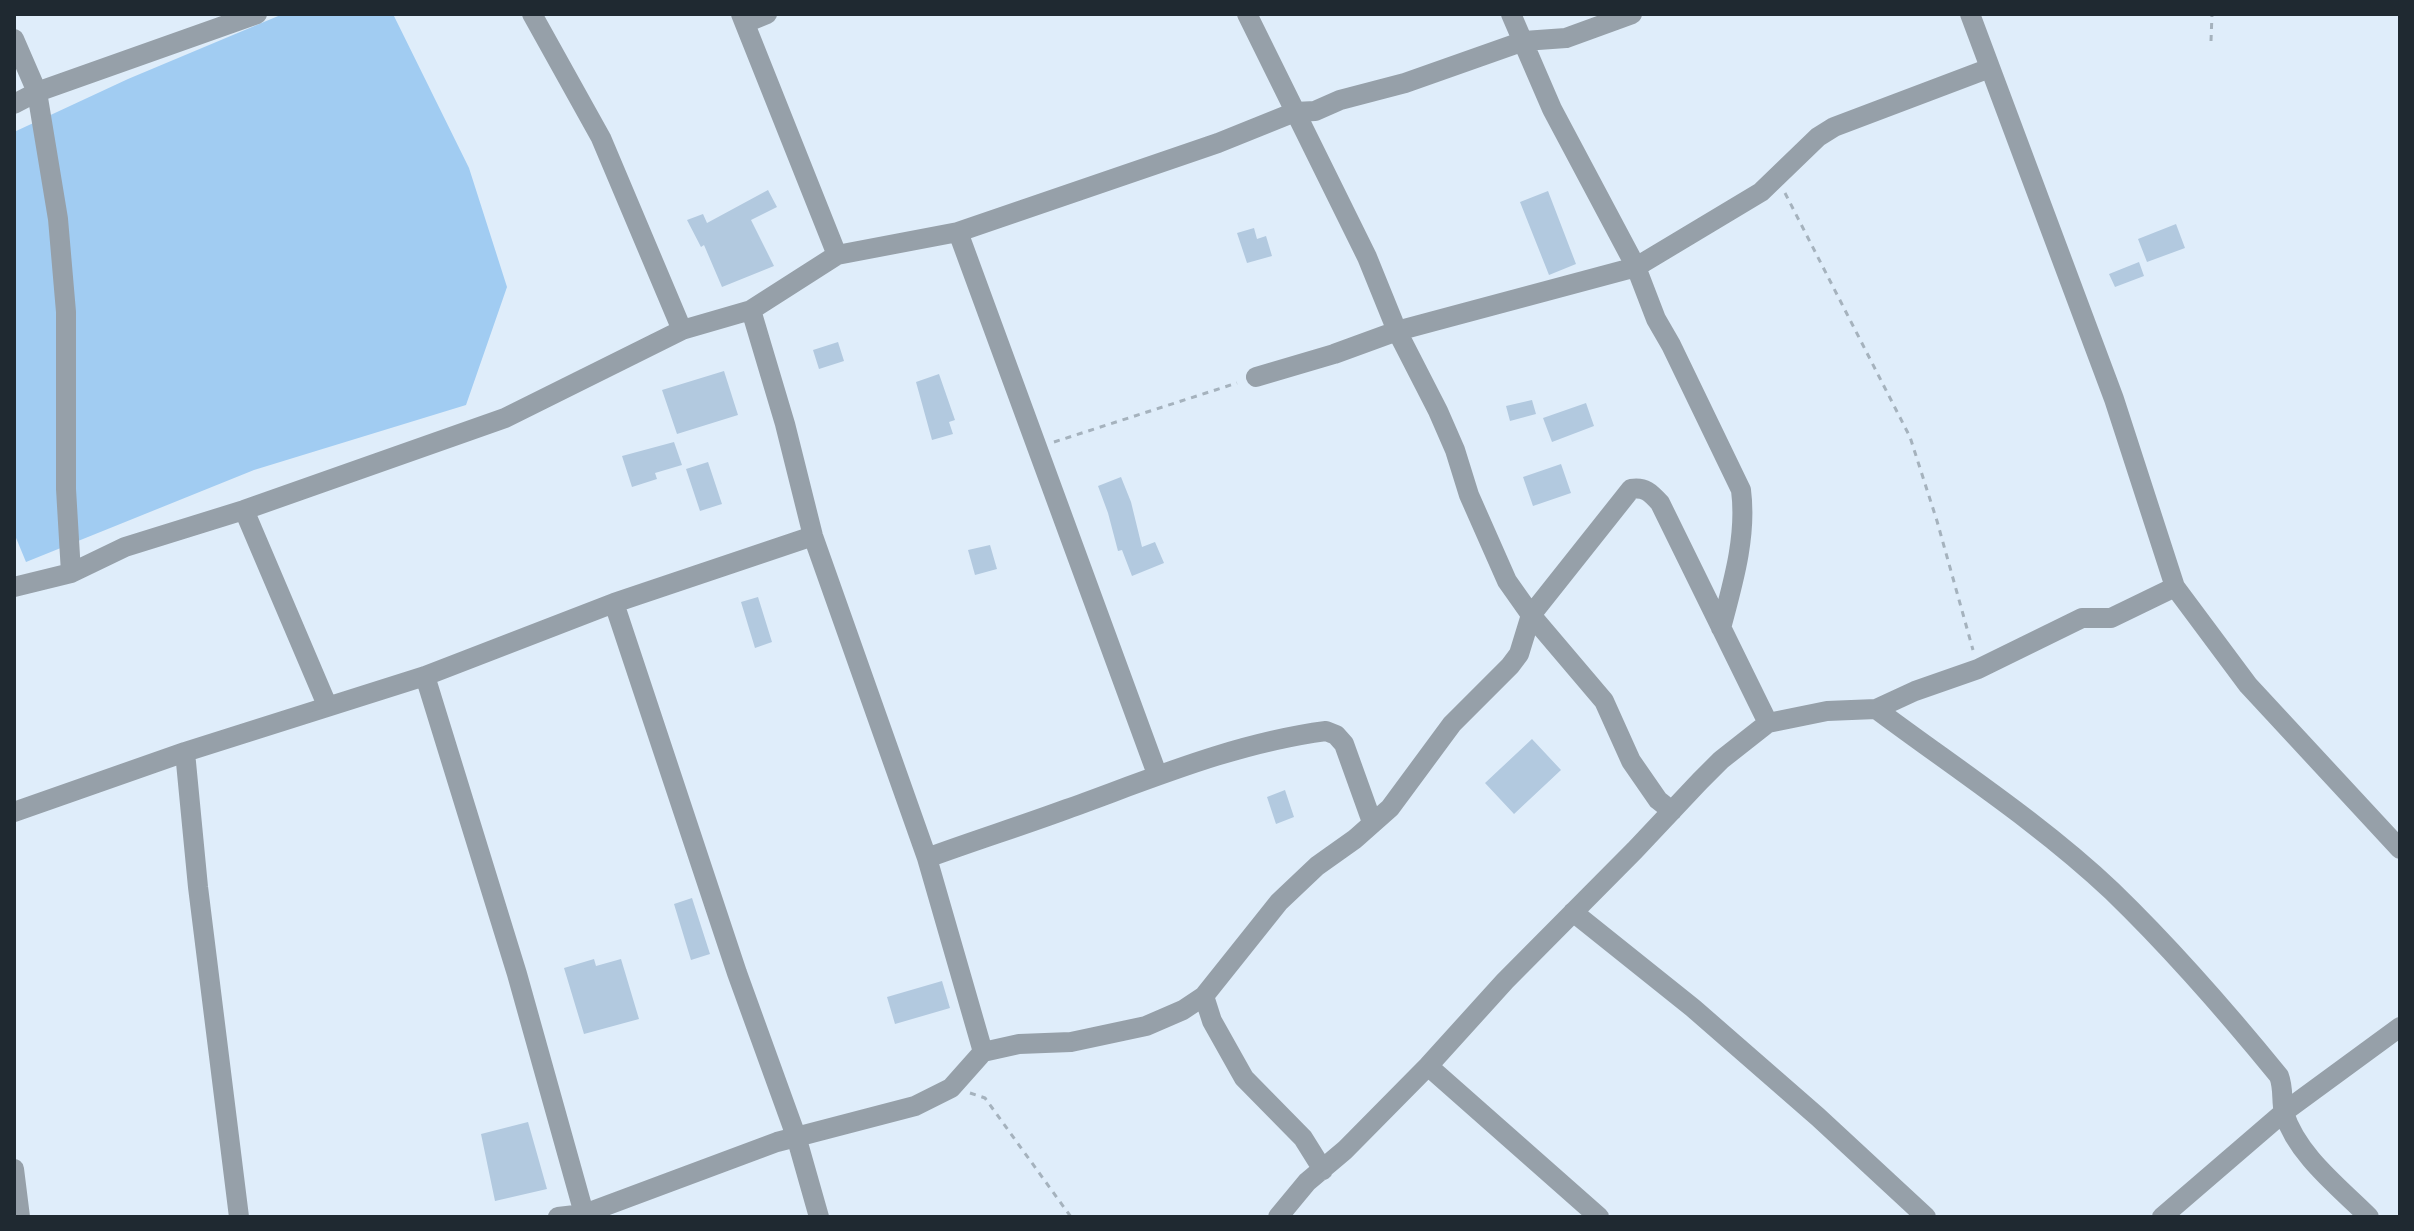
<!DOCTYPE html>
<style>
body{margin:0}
#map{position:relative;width:2414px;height:1231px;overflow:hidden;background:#dfedfa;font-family:"DM Sans",sans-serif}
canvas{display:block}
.frame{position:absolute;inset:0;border:16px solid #1f2931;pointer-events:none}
</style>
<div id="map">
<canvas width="2414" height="1231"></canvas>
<div class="frame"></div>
</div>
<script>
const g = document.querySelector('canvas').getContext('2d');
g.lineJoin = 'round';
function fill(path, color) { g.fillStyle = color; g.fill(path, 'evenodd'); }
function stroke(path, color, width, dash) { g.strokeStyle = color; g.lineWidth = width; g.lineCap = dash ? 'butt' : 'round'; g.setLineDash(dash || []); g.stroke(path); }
const green = new Path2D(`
 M283 14H393L469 168 507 287 466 405 254 470 26 562 14 533V132L128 79Z`);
const building = new Path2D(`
 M768 190 777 207 751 220 774 266 722 287 704 245 701 247 687 220 703 214 707 223Z
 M1548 191 1576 264 1549 275 1520 202Z
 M2176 224 2185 248 2147 262 2138 239Z
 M1254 228 1257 239 1266 236 1272 256 1247 263 1237 233Z
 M2139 262 2144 276 2115 287 2109 274Z
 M838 342 844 361 819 369 813 350Z
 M724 371 738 415 677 434 662 390Z
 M939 374 955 420 949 422 953 434 932 440 916 382Z
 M1532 400 1536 414 1510 421 1506 406Z
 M1586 403 1594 426 1552 442 1543 418Z
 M674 442 682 465 655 473 657 479 632 487 622 456Z
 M708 462 722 504 700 511 686 469Z
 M1561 464 1571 493 1533 506 1523 477Z
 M1121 477 1131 502 1142 547 1155 542 1164 563 1132 576 1122 550 1118 551 1108 513 1098 486Z
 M990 545 997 569 975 575 968 550Z
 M758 597 772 642 755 648 741 602Z
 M1532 739 1561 770 1514 814 1485 783Z
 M1285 790 1294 817 1276 824 1267 797Z
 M692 898 710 954 691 960 674 904Z
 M594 959 596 966 621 959 639 1019 584 1034 564 968Z
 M942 981 950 1008 895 1024 887 997Z
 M528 1122 547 1189 495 1201 481 1134Z`);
const path = new Path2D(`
 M2211 41 2212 14
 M1785 193 1910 437 1937 521 1973 650
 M1054 442 1237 383
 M970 1093 985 1098 1071 1217`);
const minor = new Path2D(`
 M532 14 601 138 682 330
 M741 14 837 255
 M1247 14 1367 257 1397 331 1438 411 1455 450 1469 495 1507 581 1531 615 1604 701 1631 761 1658 800 1672 811
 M1511 14 1552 109 1636 267 1656 319 1671 345 1741 490C1747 536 1733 583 1721 628
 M1970 14 2114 399 2175 587 2248 685 2400 849
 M745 23 767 14
 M14 39 37 92 58 219 66 312V489L71 573
 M14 104 37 92 257 14
 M958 232 1157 774
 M751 310 785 424 813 536 927 858 983 1052
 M1256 377 1334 354 1397 331 1636 267 1761 192 1818 137 1834 127 1990 68
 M244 510 327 705
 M14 587 71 573 125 547 244 510 505 418 682 330 751 310 837 255 958 232 1218 143 1295 112 1315 111 1340 100 1405 83 1524 41 1566 38 1632 14
 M614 603 737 973 796 1136 819 1217
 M425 676 517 974 585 1217
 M1876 709C1955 768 2040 823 2112 891 2172 949 2226 1011 2279 1076 2284 1089 2281 1101 2284 1113 2297 1155 2339 1187 2369 1217
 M185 752 198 887 239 1217
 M14 812 185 752 425 676 614 603 813 536
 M927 858C973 841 1021 826 1067 809 1153 778 1235 743 1326 731L1336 735 1344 744 1372 822
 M1573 912 1693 1008 1818 1117 1926 1217
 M1204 996 1212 1021 1244 1078 1303 1138 1323 1170
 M1428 1066 1599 1217
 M14 1169 20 1217
 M558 1217 584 1214 777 1142 915 1106 951 1088 983 1052 1019 1044 1071 1042 1146 1026 1183 1010 1204 996 1279 902 1317 866 1355 839 1390 808 1452 724 1510 666 1519 654 1531 615 1631 489C1645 487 1650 492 1660 503L1768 723
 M1278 1217 1307 1182 1345 1150 1428 1066 1505 981 1635 850 1700 781 1721 760 1768 723 1827 711 1876 709 1915 691 1978 669 2082 618H2111L2175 587
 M2162 1217 2284 1112 2400 1027`);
fill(green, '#a1ccf2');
fill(building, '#b2c9df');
stroke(path, '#a5b2bd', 3, [6, 6]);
stroke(minor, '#96a0a9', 20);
</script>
